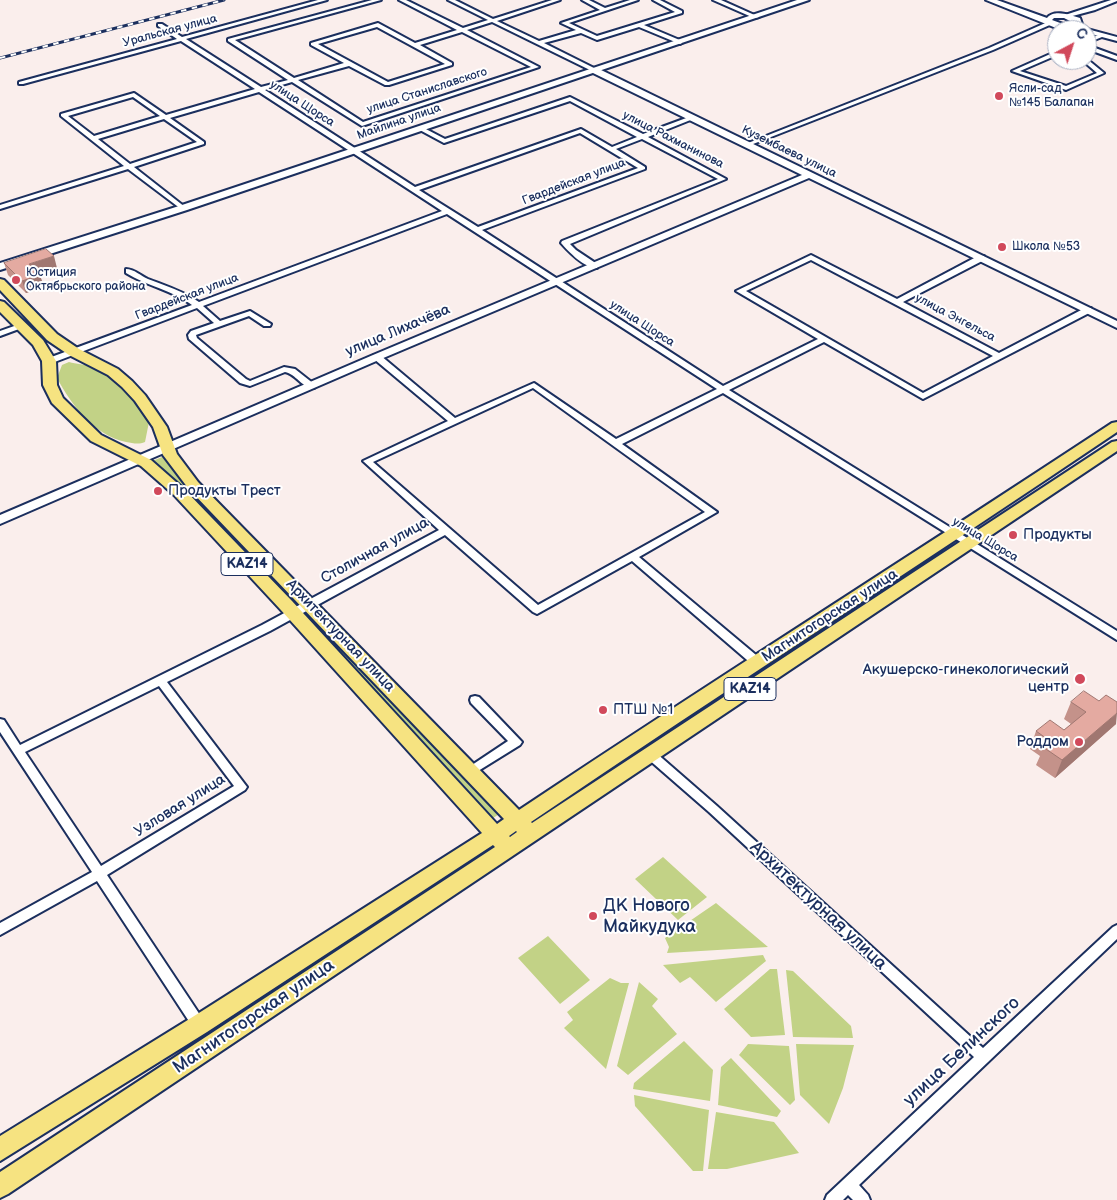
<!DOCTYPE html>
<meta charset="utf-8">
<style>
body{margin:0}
#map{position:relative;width:1117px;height:1200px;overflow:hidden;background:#faeeec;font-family:"Balsamiq Sans",sans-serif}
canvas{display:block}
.north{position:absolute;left:1047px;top:20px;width:50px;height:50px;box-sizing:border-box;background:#fff;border:1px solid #a4acbf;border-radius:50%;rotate:40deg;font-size:14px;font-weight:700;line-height:20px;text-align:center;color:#1b2f5e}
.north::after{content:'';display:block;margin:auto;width:18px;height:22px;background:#d1495b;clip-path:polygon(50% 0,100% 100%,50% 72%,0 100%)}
</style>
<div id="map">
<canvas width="1117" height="1200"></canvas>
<div class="north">С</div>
</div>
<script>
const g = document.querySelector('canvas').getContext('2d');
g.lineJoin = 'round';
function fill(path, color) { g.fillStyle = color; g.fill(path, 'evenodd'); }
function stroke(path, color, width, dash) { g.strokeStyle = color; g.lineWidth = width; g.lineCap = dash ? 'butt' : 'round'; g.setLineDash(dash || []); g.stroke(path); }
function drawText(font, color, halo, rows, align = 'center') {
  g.font = font + ' "Balsamiq Sans",sans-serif'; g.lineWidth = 4; g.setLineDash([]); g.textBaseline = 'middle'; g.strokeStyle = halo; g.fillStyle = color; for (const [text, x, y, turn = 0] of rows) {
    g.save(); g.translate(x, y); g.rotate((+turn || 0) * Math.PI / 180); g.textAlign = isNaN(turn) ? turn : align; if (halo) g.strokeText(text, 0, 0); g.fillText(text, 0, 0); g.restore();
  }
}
const green = new Path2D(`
 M69 362C76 364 85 364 92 367 118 376 134 401 149 422L145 442C138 445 133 443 126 442 94 435 72 406 57 378L62 365Z
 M162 457 295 597 286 602 150 462Z
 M301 601 502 812 489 821 290 607Z
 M663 857 707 897 678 920 635 879Z
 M716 903 768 947 667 953 669 947 665 938Z
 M548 936 590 980 560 1004 518 958Z
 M763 955 766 961 716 1002 690 977 680 983 663 965Z
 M770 969H777L785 1035 751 1037 724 1009Z
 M786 970 793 971 851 1026 853 1038 793 1037Z
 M610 978 621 983H629L606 1069 564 1028 573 1020 567 1012Z
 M639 982 658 999 652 1006 677 1034 628 1075 617 1066Z
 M684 1041 713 1070 710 1101 633 1089 634 1083Z
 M748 1044 789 1046 795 1100 790 1105 739 1055Z
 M796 1044 854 1045 843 1088 829 1124 800 1095Z
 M731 1058 781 1111 777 1117 718 1105 721 1067Z
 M634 1095 709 1110 703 1171H693L635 1106Z
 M716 1112 774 1122 799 1153 727 1169H708Z`);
const minor = new Path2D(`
 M318 0H327L186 39 261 87 288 80 228 41V39L372 0H381L235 40 294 78 344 63 311 45V43L378 23 415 43 457 30 399 0H406L463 28 488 20 448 0H455L493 19 552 0H560L497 21 539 41 576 30 561 23 600 10 582 0H589L605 8 630 0H638L569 23 597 36 675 12 653 0H660L682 11V13L644 25 682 41V43L680 44 639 27 597 40 581 33 544 43 598 70 599 71 596 73 492 22 467 30 539 67 362 126 292 82 265 90 415 187 581 129 612 147 637 137 570 101 444 143 418 129V127H422L445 139 570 97 643 134 689 117H693V119L648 137 726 179 570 244 576 250 597 264V268C584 268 569 252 561 243L562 241 718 179 642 139 616 149 645 167V169L482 230 723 386 818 339 736 291 811 255 897 299 978 256H984V260L903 302 999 353 1085 308H1091V312L923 399 824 342 729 390 1117 631V640L723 393 622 444 717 512 639 557 762 660 763 663 762 666H754L632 561 537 614 533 612 445 535 270 631 167 682 247 787 245 790 107 875 204 1021 206 1025 204 1029 199 1031 194 1029 97 881 0 935V923L92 872 0 732V719L4 720 20 745 262 625 439 530 363 461 448 421 374 359V355H380L455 418 534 383 616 439 717 389 447 214 203 306 220 321 250 311 271 324 270 326H264L249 316 196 335 197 338 246 379 250 381 284 367 295 369 314 384V388C303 389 296 374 285 372L250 386 240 383 189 339 188 335 191 331 214 323 197 308 52 363H46V359L192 305C172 290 147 286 126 273V269C134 269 141 276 148 279 166 286 183 291 199 302L442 211 259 92 170 118 204 142V144L134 167 185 207V209H181L128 169 0 209V205L124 166 61 116V114L134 93 166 115 255 89 181 41 23 84H19V82L177 39 158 26V24H162L182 37ZM377 27 445 64 388 82 318 44ZM462 32 531 67 363 122 298 80 349 66 385 85H389L452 65V63L420 45ZM133 97 160 116 94 136 68 116ZM164 119 197 142 130 164 98 139ZM580 133 638 168 478 227 419 190ZM811 260 993 356 923 393 746 291ZM533 388 705 512 538 605 373 462ZM159 686 234 786 101 866 25 752Z
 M713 0H721L759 17 754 18Z
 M1111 0H1117V1L1095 10 1065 18 1062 16Z
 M1050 21 1053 23 1052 24 993 50 748 146 743 145 989 48Z
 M1102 34 1107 35 1087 43V39Z
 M1087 45 1117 56V60L1087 49Z
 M1057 51V55L1020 71 1066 86 1097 73 1082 60 1087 59 1104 73 1066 90 1012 71Z
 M20 324H23L27 326 0 336V331Z
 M475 696 479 697 522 742 520 745 470 776 466 775 464 772 466 769 508 741 471 703 470 700 471 697Z
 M651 751 655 752 717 806 983 1048 1113 927 1117 925V939L859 1185 868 1195 870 1200H853L848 1195 843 1200H825L827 1195 974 1057 709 812 647 758 645 755 647 752Z`);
const tertiary = new Path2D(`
 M986 0H997L1047 18C1054 9 1070 15 1080 18L1082 24 1071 29 1056 28ZM1054 18H1064L1074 23 1063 24 1052 20Z
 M1087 29 1117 37V41L1087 33V30H1084Z
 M593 69H599L1117 321V328L809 178 381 359 0 524V515L373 355 802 175 593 73Z`);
const secondary = new Path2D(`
 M797 0H809L187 210 0 270V263L179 206Z`);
const primary = new Path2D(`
 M0 279 4 280 57 334 79 349 118 369 132 381 145 395 167 427 177 454 198 482 519 810C715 679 915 553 1112 423L1117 422V432C923 563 725 690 531 822L532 823 1112 442 1117 441V451L8 1194 0 1198V1172L495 847 493 845 207 1032 0 1161V1136L191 1018 482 833 280 609 174 495 141 466 91 441 52 403 43 385 42 361 33 345 0 312V301L4 302 43 340 56 361 57 385 63 398 101 435 151 460 184 489 292 601 497 824 504 819 188 488 163 455 153 427 135 401 122 387 108 375 69 355 47 340 0 290ZM516 831 517 832 510 837 509 836Z`);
const rail = new Path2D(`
 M0 58 224 0`);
const wall = new Path2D(`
 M4 263 57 268 39 274 44 287 26 293 8 275Z
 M1071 702 1116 724 1055 778 1036 765 1040 756 1030 749 1036 731 1064 730 1071 724 1064 719Z`);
const shadedWall = new Path2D(`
 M54 256 57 268 33 276 29 264Z
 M40 275 44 287 26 293 22 281Z
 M1117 713 1116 724 1055 778 1062 760Z`);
const building = new Path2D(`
 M46 249 54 256 29 264 40 275 22 281 4 263Z
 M1084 691 1099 701 1106 695 1117 702V713L1062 760 1043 747 1050 741 1036 731 1050 720 1064 730 1086 712 1071 702Z`);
const markers = [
 [999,96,5,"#d1495b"],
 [1002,247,5,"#d1495b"],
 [16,280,5,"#d1495b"],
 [158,491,5,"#d1495b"],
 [1013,535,5,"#d1495b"],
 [1080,679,6,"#d1495b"],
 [603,710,5,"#d1495b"],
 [1079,742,5,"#d1495b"],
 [593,916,5,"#d1495b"]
];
const farStreetnames = [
 ["Уральская улица",170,31,-15],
 ["улица Станиславского",427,91,-18],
 ["улица Щорса",302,104,33],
 ["Майлина улица",399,122,-19],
 ["улица Рахманинова",673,140,27],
 ["Кузембаева улица",789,152,26],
 ["Гвардейская улица",574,182,-21],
 ["Гвардейская улица",187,297,-21],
 ["улица Энгельса",955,318,28],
 ["улица Щорса",642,324,33],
 ["улица Щорса",985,540,31]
];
const farPoinames = [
 ["Ясли-сад",1009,89],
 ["№145 Балапан",1009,103],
 ["Школа №53",1012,247],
 ["Юстиция",26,273],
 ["Октябрьского района",26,287]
];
const shields = [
 [247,564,52],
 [750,689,52]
];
const shieldNames = [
 ["KAZ14",247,564],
 ["KAZ14",750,689]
];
const streetNames = [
 ["улица Лихачёва",398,331,-23],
 ["Столичная улица",375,551,-29],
 ["Магнитогорская улица",830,616,-33],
 ["Архитектурная улица",340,636,46],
 ["Узловая улица",180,806,-32]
];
const poiNames = [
 ["Продукты Трест",168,491],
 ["Продукты",1023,535],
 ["Акушерско-гинекологический",1069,670,"right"],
 ["центр",1069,687,"right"],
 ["ПТШ №1",613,710],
 ["Роддом",1069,742,"right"]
];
const nearPoinames = [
 ["ДК Нового",603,906],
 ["Майкудука",603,927]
];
const nearStreetnames = [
 ["Архитектурная улица",818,906,43],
 ["Магнитогорская улица",254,1017,-34],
 ["улица Белинского",962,1052,-43]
];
fill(green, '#c2d286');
stroke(minor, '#1b2f5e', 4);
stroke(tertiary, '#1b2f5e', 4);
stroke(secondary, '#1b2f5e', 4);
stroke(primary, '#1b2f5e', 4);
fill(minor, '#fff');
fill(tertiary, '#fff');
fill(secondary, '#fff');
fill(primary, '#f6e381');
stroke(rail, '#1b2f5e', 3);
stroke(rail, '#fff', 2, [5.5]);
fill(wall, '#c4928a');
fill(shadedWall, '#a07771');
fill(building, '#e4aaa1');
stroke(building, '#a07771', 1);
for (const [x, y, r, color] of markers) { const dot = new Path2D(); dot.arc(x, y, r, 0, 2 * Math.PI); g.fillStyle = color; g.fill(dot); stroke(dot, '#fff', 2); }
drawText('12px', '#1b2f5e', '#fff', farStreetnames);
drawText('12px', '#1b2f5e', '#fff', farPoinames, 'left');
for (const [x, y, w] of shields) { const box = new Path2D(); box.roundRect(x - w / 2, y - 11.5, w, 23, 4); g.fillStyle = '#fff'; g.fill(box); stroke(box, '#1b2f5e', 1); }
drawText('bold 14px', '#1b2f5e', null, shieldNames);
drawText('15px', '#1b2f5e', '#fff', streetNames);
drawText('15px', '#1b2f5e', '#fff', poiNames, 'left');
drawText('18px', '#1b2f5e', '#fff', nearPoinames, 'left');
drawText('18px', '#1b2f5e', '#fff', nearStreetnames);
</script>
